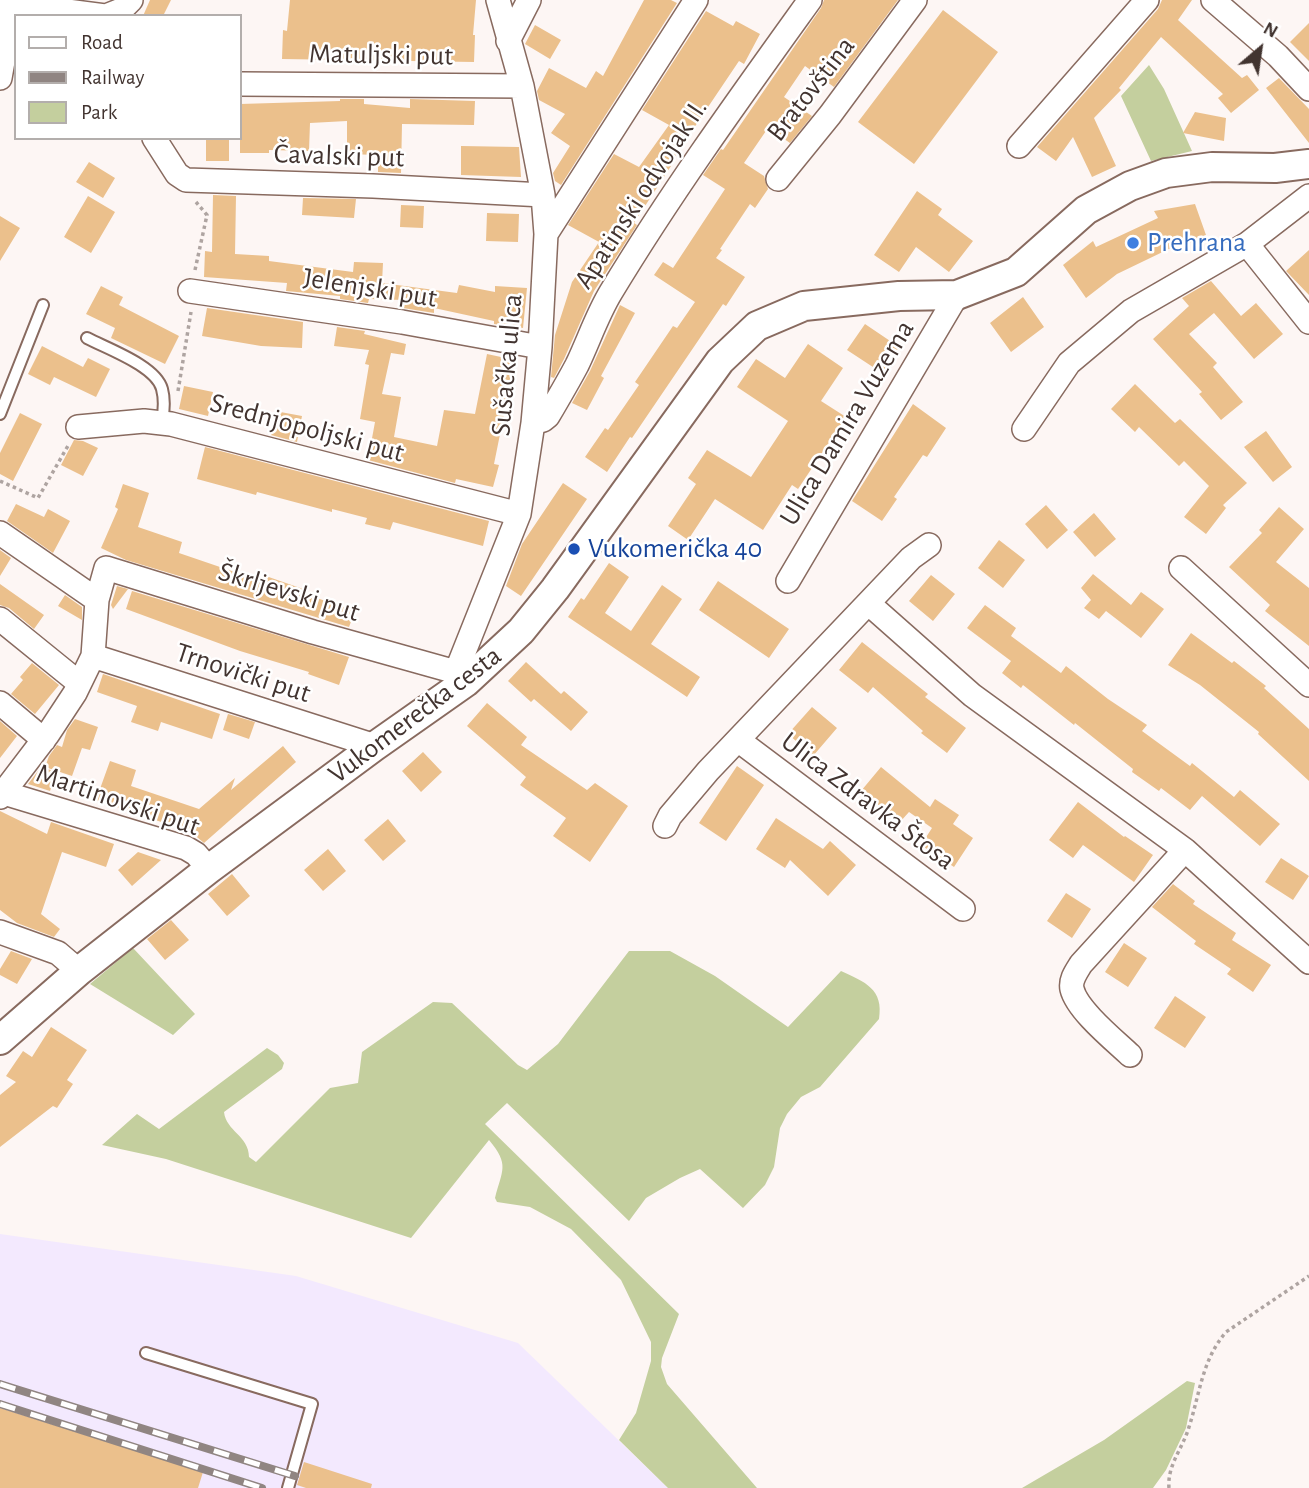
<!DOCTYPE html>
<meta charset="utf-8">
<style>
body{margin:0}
#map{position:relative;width:1309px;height:1488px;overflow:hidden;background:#fdf6f4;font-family:"Alegreya Sans",sans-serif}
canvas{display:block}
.legend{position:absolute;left:14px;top:14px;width:228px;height:126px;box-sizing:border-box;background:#fff;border:2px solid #b3aeac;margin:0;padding:9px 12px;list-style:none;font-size:21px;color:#423430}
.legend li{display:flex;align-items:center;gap:14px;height:35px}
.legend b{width:35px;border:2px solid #b3aeac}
.north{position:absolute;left:1225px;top:14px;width:70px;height:70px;-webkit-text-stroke:5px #fff;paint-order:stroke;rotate:29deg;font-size:19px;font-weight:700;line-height:28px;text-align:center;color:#423430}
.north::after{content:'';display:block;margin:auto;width:24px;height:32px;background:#423430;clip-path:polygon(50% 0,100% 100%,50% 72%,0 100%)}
</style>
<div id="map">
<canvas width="1309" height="1488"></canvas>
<ul class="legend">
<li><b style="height:9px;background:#fff"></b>Road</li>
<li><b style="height:9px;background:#908582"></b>Railway</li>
<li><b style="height:19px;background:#c4cf9e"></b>Park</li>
</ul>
<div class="north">N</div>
</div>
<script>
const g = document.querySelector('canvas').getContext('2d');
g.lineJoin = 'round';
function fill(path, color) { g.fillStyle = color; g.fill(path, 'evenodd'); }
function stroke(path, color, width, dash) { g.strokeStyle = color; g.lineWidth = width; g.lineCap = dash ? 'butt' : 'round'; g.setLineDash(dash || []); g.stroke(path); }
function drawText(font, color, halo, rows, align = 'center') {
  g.font = font + ' "Alegreya Sans",sans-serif'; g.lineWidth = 5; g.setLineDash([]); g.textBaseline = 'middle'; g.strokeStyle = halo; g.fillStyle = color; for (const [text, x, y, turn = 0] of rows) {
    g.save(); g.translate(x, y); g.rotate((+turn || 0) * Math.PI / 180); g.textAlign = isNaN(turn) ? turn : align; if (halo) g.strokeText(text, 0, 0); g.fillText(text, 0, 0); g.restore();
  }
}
const industrial = new Path2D(`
 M0 1234 296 1276 518 1343 668 1488H0Z`);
const green = new Path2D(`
 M1149 65 1164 89 1192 151 1151 161 1121 96Z
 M133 948 195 1014 173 1035 90 984Z
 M629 951H670L715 976 788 1027 841 971C865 982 884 989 879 1019L820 1087 801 1097 787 1114 780 1128 774 1167 765 1185 743 1208 700 1169 680 1178 646 1198 629 1221 507 1103 485 1124 679 1314 662 1358 661 1367 667 1384 757 1488H668L619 1440 636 1413 651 1361V1342L621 1280 571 1229 530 1207 497 1202 495 1198C502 1170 510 1165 489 1140L411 1238 166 1159 102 1145 137 1114 159 1129 267 1048 278 1055 284 1063 282 1069 224 1112C226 1131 249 1136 249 1157L256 1162 330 1088 358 1083 362 1052 433 1002 452 1003 518 1065 527 1070 558 1044Z
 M1187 1381 1195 1383 1186 1428 1166 1470 1153 1488H1022L1104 1440Z`);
const building = new Path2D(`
 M150 0H171L163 16H143Z
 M290 0H476L473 35H475L474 62 282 59 283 30 287 31Z
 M644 0H671L677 3 561 185 555 181 553 173 570 146 551 133 565 114 539 100 537 91 549 68 586 88 596 71 603 76Z
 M824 0H898L834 87 805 66 784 97 812 116 790 143 768 128 744 163 764 176 768 189 755 208 750 204 720 249 722 250 716 258 745 277 726 306 723 304 632 438 630 437 607 472 585 457 605 428 608 430 639 385 635 382 673 326 677 328 695 302 654 275 663 262 673 268 725 189 703 175 721 149 723 150 821 8Z
 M1162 0H1192L1178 20 1242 78 1247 75 1259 90 1231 113 1218 98 1223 94 1161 37 1119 88 1121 90 1094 118 1116 166 1092 177 1073 137 1056 161 1037 147 1158 9Z
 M943 10 998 52 914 164 858 122Z
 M706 11 733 26 736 21 760 34 744 64 739 61 669 165 671 166 634 223 637 225 594 291 564 359 554 378 551 377 555 335 572 282 599 242 568 225 614 154 639 167 669 125 642 110Z
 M1309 23V61L1290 42Z
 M535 25 561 40 550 59 525 44Z
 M1279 78 1309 109V143L1266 88Z
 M340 99H364V104L410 108V99L475 101 474 125 402 124 401 173 378 172V155L347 154V121L310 123 309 151 269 150V153H240V104L340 101Z
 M1195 112 1226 118 1224 141 1183 133Z
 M206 139H229V161H206Z
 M461 146 519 147 521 177 461 175Z
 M89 162 115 178 103 198 76 182Z
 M917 191 942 209 938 215 973 241 949 272 916 247 899 272 874 255Z
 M213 195 236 196 235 254 269 256V261L353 272 354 262 383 263 382 283 457 293 459 285 495 292V286L527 288 523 328 494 324V321L434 308V313L403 308 404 300 369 299 368 303 340 299V296L286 291 287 283 204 277 205 251 212 252Z
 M88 196 115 212 91 253 64 237Z
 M303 198 356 199 354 218 302 215Z
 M1195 204 1206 235 1175 250 1173 247 1117 274 1086 298 1063 265 1093 241 1096 247 1158 218 1154 211Z
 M401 205 424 206 423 228 400 227Z
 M487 213 519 214 518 242 486 241Z
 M0 216 20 228 0 261Z
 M1309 250V295L1286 271Z
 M1211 281 1241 316 1256 303 1283 334 1254 359 1214 313 1189 334 1217 363 1213 367 1243 402 1221 420 1199 394 1202 392 1153 339 1189 306 1182 298Z
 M101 286 123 297 119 305 179 336 165 364 111 338 115 328 86 314Z
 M1023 297 1044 327 1011 352 990 323Z
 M620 305 635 313 601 376 604 378 587 410 572 403 590 371Z
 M207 308 303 322 302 348 261 346 202 336Z
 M865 324 899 347 882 373 847 350Z
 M337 327 365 331 364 334 406 344 404 355 391 353 382 394 401 397 394 437 437 446 444 410 475 414 487 354 515 360 494 464 499 465 493 487 456 479 455 483 368 460 375 422 360 419 369 365 365 364 369 350 334 346Z
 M808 344 843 368 821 401 846 417 798 489 792 485 763 530 715 499 688 540 668 526 696 484 688 478 707 450 751 477 788 421 737 387 756 359 785 378Z
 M42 346 83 367 88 358 110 369 96 397 54 377 50 385 28 374Z
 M1135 384 1175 423 1180 419 1247 483 1223 505 1226 508 1206 534 1184 517 1209 486 1184 461 1179 466 1139 427 1135 432 1111 409Z
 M184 386 213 392 208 416 179 409Z
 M913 404 946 428 927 457 923 455 894 497 897 499 882 521 852 501Z
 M275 411 302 416 297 442 271 435Z
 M20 413 42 424 13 481 0 474V453Z
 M1266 431 1292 467 1273 482 1244 447Z
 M74 440 83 441 98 448 83 476 61 465Z
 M205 447 489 521 483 546 393 522 390 530 365 524 367 518 332 509V512L257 492 256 495 197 479Z
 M563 483 587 499 521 596 506 586 522 544Z
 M123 484 149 493 138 527 182 542 179 553 261 581 263 575 306 590 305 594 355 611 349 627 126 560 101 548 118 509 115 507Z
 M16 504 44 517 48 509 70 521 53 553 7 521Z
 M1046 505 1068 530 1047 549 1025 524Z
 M1279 507 1304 529 1276 562 1309 588V646L1265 611 1270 605 1229 567 1262 533 1259 530Z
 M1094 513 1116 539 1095 557 1073 532Z
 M999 540 1025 560 1003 588 978 568Z
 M0 550 11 558 0 576Z
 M609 563 629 577 605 613 631 631 662 585 682 599 651 644 700 677 687 697 568 617 581 598 584 600Z
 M1093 574 1131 605 1141 592 1164 609 1141 638 1106 611 1099 619 1084 608 1091 600 1081 588Z
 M931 575 955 594 933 621 909 601Z
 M718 581 789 629 769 658 699 610Z
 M0 584 44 615 34 629 9 608 0 605Z
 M117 586 128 589 113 609 111 605Z
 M132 591 349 657 339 685 308 674 309 672 240 651 126 609Z
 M65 595 82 607V620L58 606Z
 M985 605 1016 628 1011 636 1061 673 1066 666 1108 699 1147 725 1142 731 1190 766 1192 763 1234 797 1240 790 1280 824 1260 846 1202 796 1190 810 1161 788 1159 791 1132 772 1133 769 1075 723 1074 725 1023 685 1021 688 1002 673 1011 661 967 628Z
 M1191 633 1232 663 1234 661 1266 686 1264 688 1309 729V781L1258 734 1259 732 1200 685 1168 665Z
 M862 642 928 694 925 697 966 728 947 753 921 733 923 731 873 687 868 693 839 670Z
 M526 662 561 694 564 691 588 712 571 731 534 699 531 702 508 681Z
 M32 663 59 685 35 714 11 694 23 680 20 677Z
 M103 674 220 714 212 739 161 722 158 731 131 722 137 706 97 692Z
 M487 703 527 737 521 745 587 790 595 783 628 806 590 862 553 836 566 818 520 785 526 777 467 726Z
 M812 707 837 728 813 756 788 734Z
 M228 714 255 722 249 739 223 730Z
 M75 719 98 727 90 750 82 748 72 776 45 767 49 756 57 745 62 747 67 730Z
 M0 721 17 736 0 758Z
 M283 746 296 762 204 843 191 832 96 800 110 761 136 770 131 786 199 809 235 778 231 790Z
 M423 752 442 772 421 792 402 771Z
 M737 766 764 785 726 841 699 823Z
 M41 767 57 772 50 791 28 784Z
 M881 767 930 807 935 799 959 815 953 824 973 838 954 867 921 845 932 828 909 812 900 822 861 791Z
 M1078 802 1124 837 1125 836 1153 855 1134 882 1083 845 1073 858 1049 840Z
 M0 811 47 834 51 822 114 844 106 867 62 852 41 914 60 929 54 937 17 923 0 910Z
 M776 818 823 849 830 841 856 865 828 896 790 860 785 868 756 849Z
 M388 819 406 841 383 861 364 840Z
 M328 849 346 871 323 891 304 870Z
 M138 852 161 860 132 886 118 870Z
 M1281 858 1309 876 1293 900 1265 882Z
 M232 874 250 896 227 916 208 894Z
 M1173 884 1195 901 1193 904 1236 933 1232 940 1271 965 1253 992 1227 974 1231 969 1194 944 1196 941 1152 907Z
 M1066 893 1091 909 1072 938 1047 921Z
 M171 920 189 940 165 960 147 939Z
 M1124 943 1147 958 1128 987 1105 972Z
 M11 951 32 959 17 984 0 975V969Z
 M1175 996 1206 1017 1185 1048 1154 1028Z
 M51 1027 87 1050 67 1080 73 1084 57 1108 53 1106 0 1147V1095L16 1082 6 1076 23 1051 32 1057Z
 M0 1408 203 1472 198 1488H0Z
 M304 1462 372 1484 371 1488H306L297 1485Z`);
const path = new Path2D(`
 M195 270 207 215 196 202
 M178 391 191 312
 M0 481 38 498 69 444
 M1169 1488C1167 1465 1183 1448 1189 1427 1200 1393 1202 1360 1226 1332L1309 1276`);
const service = new Path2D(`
 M87 338C108 349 156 366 162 389 165 400 164 411 162 422
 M0 414 43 305
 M146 1353 312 1404 288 1488`);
const minor = new Path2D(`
 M1213 0 1278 56 1309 89
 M0 2 105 16
 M106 16 121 10 131 0
 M508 41 529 0
 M0 78 14 0
 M240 84 522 86
 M154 138 177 174 186 180 373 186 543 195
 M1019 146 1147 0
 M778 179 830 115 915 0
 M546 234 696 0
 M1247 244 1309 322
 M190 291 402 322 540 347
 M533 423 543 420 548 416C558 399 568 382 577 365 589 340 597 315 611 292 672 191 741 96 810 0
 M78 427 144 421 171 424 519 514
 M1024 429 1069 363 1131 311 1247 244 1309 196
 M0 533 97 600
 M1181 568 1309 685
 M788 581 957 295
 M868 603 972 695 1185 850 1309 962
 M0 619 79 683
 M93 656 375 746
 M466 682 456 672 519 514 533 423 540 347 546 234 543 195 522 86 498 0
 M0 703 44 740
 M738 740 963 909
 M4 793 186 848 196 854 209 869
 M0 797 48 734 75 693 93 656 97 600 106 568 313 632 456 672
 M665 826 670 816 708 771 911 558 929 545
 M0 932 58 953 79 971
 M1130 1055C1114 1040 1077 1010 1072 989 1070 980 1076 972 1081 964L1185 850`);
const tertiary = new Path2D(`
 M0 1040 79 971 209 869 375 746 466 682 521 631 555 589 720 361 757 326 804 306 899 296 957 295 1016 272 1086 210 1130 186 1166 173 1212 167 1275 168 1309 164`);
const rail = new Path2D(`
 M0 1384 295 1476
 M0 1404 262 1488`);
const markers = [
 [1133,243,7,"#3f7fe0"],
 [574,549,7,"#1a4fb4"]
];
const streetNames = [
 ["Matuljski put",381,55,1],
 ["Bratovština",811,89,-52],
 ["Čavalski put",339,156,2],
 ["Apatinski odvojak II.",641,194,-57],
 ["Jelenjski put",370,288,9],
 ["Sušačka ulica",507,365,-85],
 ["Ulica Damira Vuzema",847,423,-59],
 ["Srednjopoljski put",307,428,15],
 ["Škrljevski put",289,592,17],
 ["Trnovički put",243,673,18],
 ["Vukomerečka cesta",415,715,-37],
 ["Martinovski put",118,800,19],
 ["Ulica Zdravka Štosa",868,801,37]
];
const shopNames = [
 ["Prehrana",1147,243]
];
const transitNames = [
 ["Vukomerička 40",588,549]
];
fill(industrial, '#f3e9fe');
fill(green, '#c4cf9e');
fill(building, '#ebc08c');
stroke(service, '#886a5f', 14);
stroke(minor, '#886a5f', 26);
stroke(tertiary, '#886a5f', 32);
stroke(path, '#aea4a1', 3.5, [3.5, 3.5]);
stroke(service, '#fff', 10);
stroke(minor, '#fff', 23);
stroke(tertiary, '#fff', 28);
stroke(rail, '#908582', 8);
stroke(rail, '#fff', 5, [16]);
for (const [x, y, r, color] of markers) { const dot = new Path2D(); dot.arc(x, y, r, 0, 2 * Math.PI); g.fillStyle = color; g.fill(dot); stroke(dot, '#fff', 2.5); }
drawText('28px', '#423430', '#fff', streetNames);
drawText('28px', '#366cbe', '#fff', shopNames, 'left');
drawText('28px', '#164399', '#fff', transitNames, 'left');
</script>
